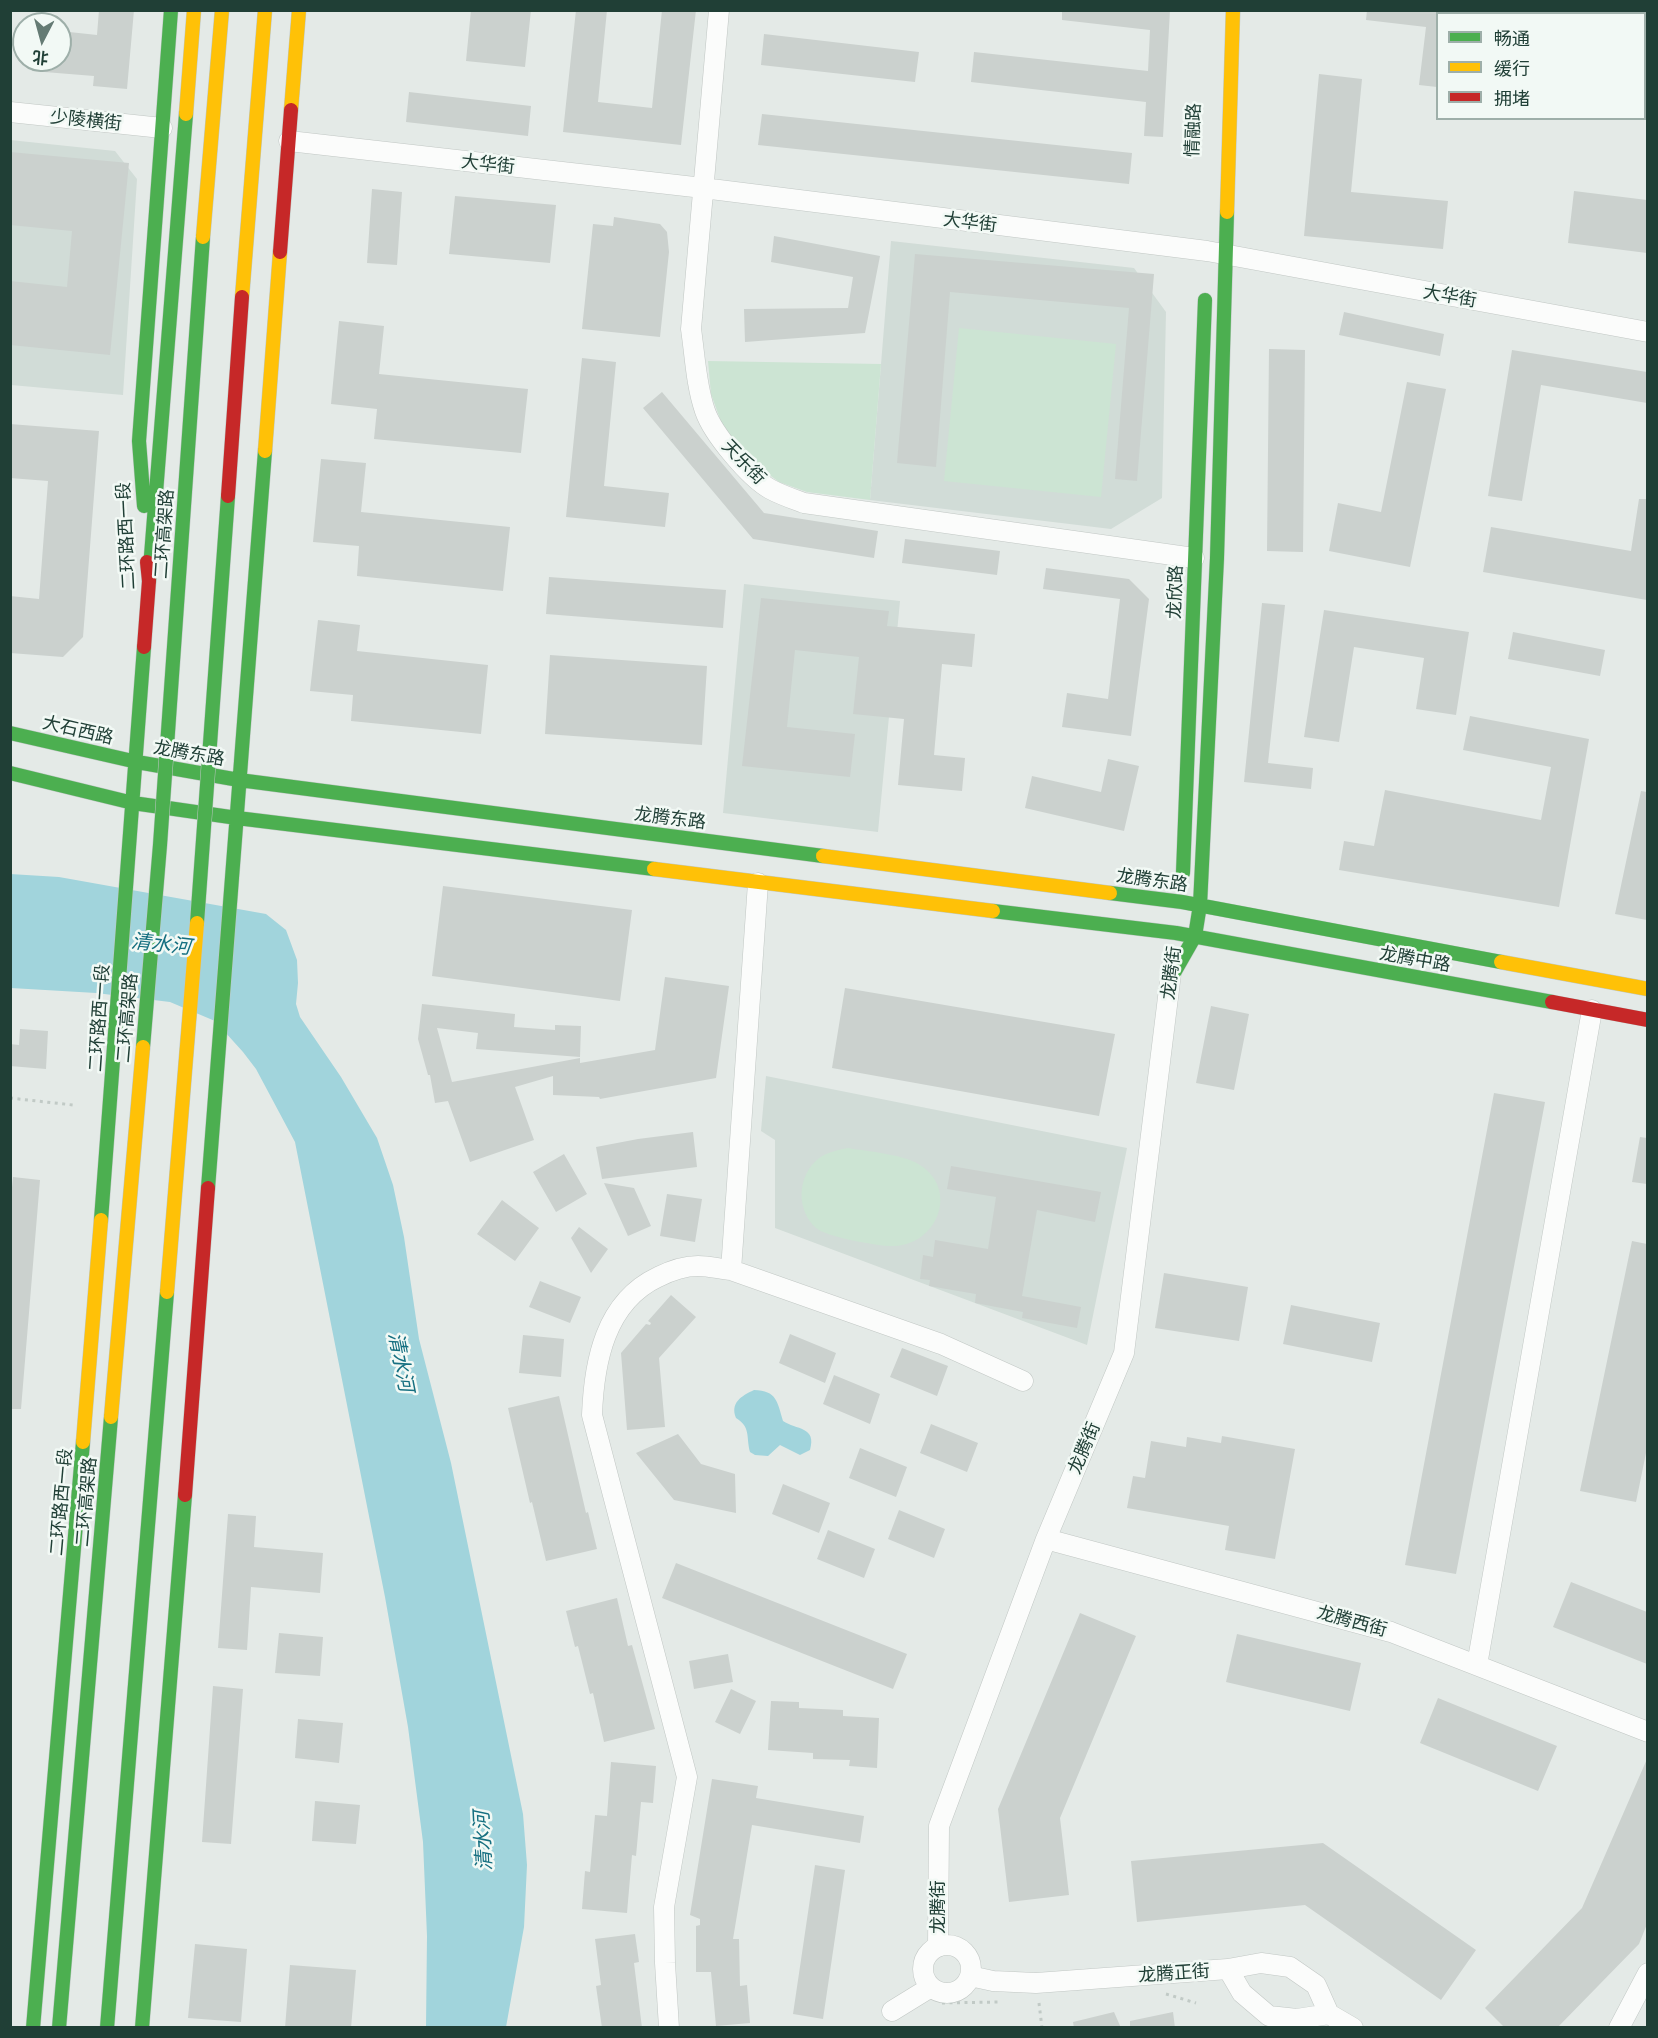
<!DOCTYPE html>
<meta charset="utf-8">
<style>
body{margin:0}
#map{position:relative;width:1658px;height:2038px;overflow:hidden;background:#e4eae7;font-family:Commissioner,"Noto Sans SC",sans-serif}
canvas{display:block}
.frame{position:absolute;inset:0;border:12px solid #203f36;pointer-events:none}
.legend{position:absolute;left:1436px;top:12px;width:210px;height:108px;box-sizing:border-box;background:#f2f9f5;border:2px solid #9eafa9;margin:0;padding:8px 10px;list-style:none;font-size:18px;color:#203f36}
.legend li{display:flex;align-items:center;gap:12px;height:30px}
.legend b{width:30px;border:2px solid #9eafa9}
.north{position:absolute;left:12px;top:12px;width:60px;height:60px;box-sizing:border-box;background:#f2f9f5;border:2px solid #9eafa9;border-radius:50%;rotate:186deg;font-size:16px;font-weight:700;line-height:24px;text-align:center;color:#203f36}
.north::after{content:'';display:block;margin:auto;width:21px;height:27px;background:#657b74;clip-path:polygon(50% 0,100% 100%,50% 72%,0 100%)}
</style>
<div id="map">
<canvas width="1658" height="2038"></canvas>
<div class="frame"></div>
<ul class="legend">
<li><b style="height:8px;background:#4caf50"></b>畅通</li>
<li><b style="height:8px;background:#ffc107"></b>缓行</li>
<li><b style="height:8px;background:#c62828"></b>拥堵</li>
</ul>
<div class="north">北</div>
</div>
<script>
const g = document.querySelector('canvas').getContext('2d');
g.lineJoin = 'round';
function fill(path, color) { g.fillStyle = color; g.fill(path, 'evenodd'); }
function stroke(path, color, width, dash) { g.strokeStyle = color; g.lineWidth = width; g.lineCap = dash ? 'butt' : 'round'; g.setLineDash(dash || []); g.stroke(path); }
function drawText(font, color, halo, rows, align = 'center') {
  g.font = font + ' Commissioner,"Noto Sans SC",sans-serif'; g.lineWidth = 5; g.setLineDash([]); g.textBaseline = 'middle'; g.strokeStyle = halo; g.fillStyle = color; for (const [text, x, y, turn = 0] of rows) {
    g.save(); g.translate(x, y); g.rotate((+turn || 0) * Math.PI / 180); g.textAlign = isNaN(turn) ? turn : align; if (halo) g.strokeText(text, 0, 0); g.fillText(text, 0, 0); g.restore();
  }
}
const built = new Path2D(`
 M10 140 115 151 137 179 123 395 11 385Z
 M891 241 1134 268 1166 312 1162 498 1111 529 870 500Z
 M744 584 900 601 878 832 723 813Z
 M766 1076 1127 1148 1087 1345 775 1228V1140L761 1131Z`);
const green = new Path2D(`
 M959 328 1116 344 1101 497 944 481Z
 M708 361 881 364 870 500 807 492 779 482 747 458 724 430 711 394Z
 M848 1148C870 1152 906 1154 923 1167 958 1193 936 1244 895 1246 881 1247 826 1237 816 1228 796 1210 797 1176 818 1159 827 1152 838 1150 848 1148Z`);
const water = new Path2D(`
 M10 874 59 877 266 914 286 930 297 960 298 983 296 1004 300 1017 341 1077 377 1138 393 1185 404 1237 419 1339 451 1463 523 1814 527 1865 524 1927 506 2027H426L427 1936 423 1842 408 1727 385 1597 295 1142 256 1069 243 1052 215 1021 170 1002 96 993 11 988Z
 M754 1390C777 1391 777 1401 783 1421 796 1430 817 1426 810 1450L800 1455 780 1445 768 1456 755 1455 750 1452C746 1437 751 1427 736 1418 730 1403 741 1396 754 1390Z`);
const building = new Path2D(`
 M99 10H134L127 89 93 86 94 76 32 71V60H60V31L97 35Z
 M471 10H531L525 67 466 61Z
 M576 10H607L598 102 652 108 662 10H696L681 145 563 132Z
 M1062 10H1170L1163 137 1144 136 1146 102 971 82 974 52 1148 71 1150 30 1062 20Z
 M1367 10H1437V87L1419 85 1426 27 1366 20Z
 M764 34 919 52 915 82 761 65Z
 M1319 74 1362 79 1351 192 1448 201 1443 249 1304 236Z
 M409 92 531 106 528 136 406 122Z
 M762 114 1132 153 1129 184 758 145Z
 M10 152 129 163 110 355 10 345V281L67 287 72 231 10 225Z
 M372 189 402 192 397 265 367 263Z
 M1574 191 1647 200V253L1568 243Z
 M455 196 556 205 550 263 449 254Z
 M614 217 660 224 667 232 669 252 660 337 582 329 593 224 613 226Z
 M774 236 880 256 865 333 745 342 744 309 848 308 853 277 771 262Z
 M915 254 1154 274 1137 481 1115 479 1129 308 950 292 936 467 897 463Z
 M1344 312 1444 334 1440 356 1339 335Z
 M339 321 384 326 379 374 528 389 521 453 374 439 377 409 331 404Z
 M1269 349 1305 350 1303 552 1267 551Z
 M1512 350 1647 372V403L1541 385 1522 501 1488 496Z
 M582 358 616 362 604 486 669 493 665 527 566 517Z
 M1407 382 1446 389 1410 567 1329 551 1338 503 1381 512Z
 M662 392 764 513 878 531 874 558 753 539 643 408Z
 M10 424 99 431 83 637 63 657 10 653V596L39 599 48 481 10 478Z
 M321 459 366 463 361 512 510 527 503 591 357 576 359 546 313 542Z
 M1639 499H1647V600L1483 572 1491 527 1631 551Z
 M905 539 1000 551 997 575 902 563Z
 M1046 568 1129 579 1149 599 1131 736 1062 727 1067 693 1108 699 1120 599 1043 589Z
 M549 577 726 590 723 628 546 614Z
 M761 598 889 611 887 626 975 634 972 667 942 664 934 755 965 758 962 791 898 785 904 719 853 714 859 657 795 650 787 727 855 734 850 777 742 766Z
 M1262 603 1285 605 1268 763 1313 768 1311 789 1244 782Z
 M1324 610 1469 632 1456 715 1416 709 1424 658 1354 647 1339 742 1304 737Z
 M318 620 360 625 357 651 488 665 481 734 351 721 353 695 310 691Z
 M1513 632 1605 650 1600 676 1508 659Z
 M550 655 707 666 702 745 545 734Z
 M1470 716 1589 739 1559 907 1339 870 1344 841 1374 846 1385 790 1541 820 1551 767 1463 750Z
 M1108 759 1139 766 1124 831 1025 808 1032 776 1101 792Z
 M1641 791 1647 792V920L1615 914Z
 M443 886 632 910 620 1001 432 976Z
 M665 977 729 986 716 1078 600 1099 599 1097 553 1095V1076L515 1087 534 1140 470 1162 448 1101 435 1103 430 1075H428L418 1039 422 1004 515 1014 514 1027 555 1030V1025L581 1026 580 1057 476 1049 478 1033 437 1028 452 1082 580 1058V1063L655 1050Z
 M845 988 1115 1034 1099 1116 832 1068Z
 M1211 1006 1249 1014 1234 1090 1196 1083Z
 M20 1029 48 1031 46 1069 10 1066V1044L19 1045Z
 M1494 1093 1545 1102 1456 1574 1405 1565Z
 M693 1132 697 1167 602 1179 596 1147 638 1139Z
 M1640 1137 1647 1138V1184L1632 1182Z
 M564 1154 587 1194 556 1212 533 1172Z
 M951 1166 1101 1192 1095 1222 1037 1210 1022 1296 1081 1307 1077 1328 1022 1318 1023 1312 975 1303 976 1294 929 1286 930 1280 920 1279 923 1255 933 1257 935 1240 988 1249 996 1197 947 1189Z
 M13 1177 40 1180 21 1409H10V1208Z
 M604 1183 634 1188 651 1226 628 1236Z
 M667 1194 702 1199 695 1242 660 1236Z
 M502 1200 539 1228 515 1261 477 1234Z
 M579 1227 608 1249 591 1273 571 1238Z
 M1632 1241 1647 1244V1448L1636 1502 1580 1491Z
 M1164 1273 1248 1287 1239 1341 1155 1328Z
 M540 1281 581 1297 570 1323 529 1307Z
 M671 1295 696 1317 659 1358 665 1427 627 1430 621 1353 646 1324 650 1325 651 1323 648 1321Z
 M1291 1305 1380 1323 1372 1362 1283 1344Z
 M790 1334 836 1353 825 1383 779 1363Z
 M523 1335 564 1339 561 1377 519 1373Z
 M902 1348 948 1366 937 1396 890 1377Z
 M834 1375 880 1394 870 1424 823 1404Z
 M559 1396 586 1513 588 1512 597 1549 546 1561 532 1502 530 1503 508 1408Z
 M931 1424 978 1443 967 1472 920 1453Z
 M678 1434 701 1464 735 1474 736 1513 674 1500 636 1453Z
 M1222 1436 1295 1449 1275 1559 1225 1550 1229 1526 1127 1508 1133 1476 1145 1478 1151 1441 1186 1447 1187 1437 1221 1443Z
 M860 1448 907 1467 896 1497 849 1478Z
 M783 1484 830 1503 819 1533 772 1514Z
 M899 1510 945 1529 934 1558 888 1539Z
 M228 1514 256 1516 254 1547 323 1553 320 1593 251 1587 247 1650 218 1648Z
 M828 1530 875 1549 864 1578 817 1559Z
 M676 1563 907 1654 893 1689 662 1598Z
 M1571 1582 1647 1612V1664L1553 1627Z
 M617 1598 628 1646 632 1645 655 1729 604 1742 593 1693 590 1694 578 1646 575 1647 566 1611Z
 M1080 1613 1136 1636 1060 1818 1069 1895 1009 1902 998 1809Z
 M279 1633 323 1637 320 1676 275 1673Z
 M1237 1634 1361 1663 1350 1711 1226 1682Z
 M728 1654 733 1682 694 1689 689 1661Z
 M213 1686 243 1689 231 1844 202 1842Z
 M731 1689 756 1701 740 1734 715 1722Z
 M1438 1698 1557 1746 1538 1791 1420 1743Z
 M771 1701 799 1702V1708L843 1710V1716L879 1718 877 1768 849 1766 850 1760 813 1759V1753L768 1750Z
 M298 1719 343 1723 339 1763 295 1758Z
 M1647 1759V1924L1639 1944 1557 2028H1505L1485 2008 1582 1908Z
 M611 1762 656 1766 653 1803 641 1802 636 1856 632 1855 627 1913 582 1909 585 1871 590 1872 595 1815 607 1816Z
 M712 1779 758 1786 756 1798 864 1816 860 1843 752 1825 733 1939H739L740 1986 747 1985 750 2023 716 2026 711 1972H696V1926L700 1925V1919L690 1915Z
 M315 1801 360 1805 356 1844 312 1841Z
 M1323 1843 1476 1950 1441 2000 1305 1905 1137 1922 1131 1861Z
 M815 1865 845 1870 823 2019 793 2014Z
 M635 1934 639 1962 634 1963 642 2028H602L596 1986 601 1985 595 1939Z
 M195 1944 247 1949 241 2022 188 2018Z
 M290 1965 356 1970 351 2028H285Z
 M1114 2012 1121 2028H1074L1073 2022Z
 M1173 2012 1175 2028H1130V2021Z`);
const path = new Path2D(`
 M10 1098 73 1105
 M1166 1994 1196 2003
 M942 2003 1001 2002
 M1039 2003 1042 2028`);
const street = new Path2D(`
 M719 10 691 329C695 356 696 385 705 411 713 434 749 477 770 489 781 495 793 499 804 503L1194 558
 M10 112 162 128
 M289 141 703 188 1207 251 1648 332
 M731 1270 941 1344 1023 1381
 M1046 1539 1391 1632 1648 1732
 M1477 1665 1592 1010
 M923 1969a24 24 0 1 1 48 0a24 24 0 1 1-48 0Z
 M938 1947 939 1826 1046 1539 1124 1353 1172 965
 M1228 1969 1261 1963 1290 1967 1316 1985 1329 2014
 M970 1976 993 1981 1036 1983 1228 1969 1242 1993 1269 2016 1297 2019 1329 2014 1353 2028
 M892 2011 931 1987
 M669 2028 665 1963 664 1907 687 1777 592 1415C594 1362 605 1302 658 1277 670 1271 685 1266 698 1266 709 1266 720 1269 731 1270L758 883
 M1619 2028 1648 1973`);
const fast = new Path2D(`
 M144 506 139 441 171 10
 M149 581 186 114
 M10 733 137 762 239 780 823 856
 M10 773 133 803 237 818 654 869
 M1183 873 1205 300
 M1110 893 1182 902 1501 962
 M993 911 1176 933 1552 1002
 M1171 978 1195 936 1200 905 1217 558 1227 212
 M208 1188 265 451
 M101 1220 144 647
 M33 2028 83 1442
 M142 2028 185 1495`);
const slow = new Path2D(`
 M291 110 299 10
 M186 114 194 10
 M1227 212 1233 10
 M265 451 280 252
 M823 856 1110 893
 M654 869 993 911
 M1501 962 1648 989
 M83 1442 101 1220`);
const jam = new Path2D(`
 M280 252 291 110
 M144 647 149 581 147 562
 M1552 1002 1648 1020
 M185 1495 208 1188`);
const fastBridge = new Path2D(`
 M197 923 228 496
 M143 1047 160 845 203 237
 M59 2028 111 1417
 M107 2028 167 1292`);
const slowBridge = new Path2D(`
 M203 237 222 10
 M242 297 265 10
 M167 1292 197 923
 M111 1417 143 1047`);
const jamBridge = new Path2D(`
 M228 496 242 297`);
const streetNames = [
 ["少陵横街",86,120,6],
 ["情融路",1193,130,-88],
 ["大华街",488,164,6],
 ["大华街",970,222,7],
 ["大华街",1450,296,10],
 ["天乐街",744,462,46],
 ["二环高架路",164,534,-86],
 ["二环路西一段",126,536,-93],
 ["龙欣路",1175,592,-88],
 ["大石西路",78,730,13],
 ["龙腾东路",189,753,10],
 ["龙腾东路",670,818,7],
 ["龙腾东路",1152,880,8],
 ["龙腾中路",1415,959,10],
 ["龙腾街",1171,973,-83],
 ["二环路西一段",99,1018,-86],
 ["二环高架路",127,1018,-85],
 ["龙腾街",1084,1448,-67],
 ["二环路西一段",61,1502,-85],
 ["二环高架路",86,1502,-85],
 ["龙腾西街",1352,1621,15],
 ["龙腾街",938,1907,-90],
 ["龙腾正街",1174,1973,-4]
];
const waterNames = [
 ["清水河",161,944,6],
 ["清水河",401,1362,79],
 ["清水河",483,1841,-93]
];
fill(built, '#d1dcd7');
fill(green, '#cce4d3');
fill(water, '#a1d4dc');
fill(building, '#cbd1ce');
stroke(street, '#c1c7c4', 21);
stroke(fast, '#bfc8c4', 15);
stroke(slow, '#bfc8c4', 15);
stroke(jam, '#bfc8c4', 15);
stroke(path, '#c1cac6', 3, [3, 4.5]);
stroke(street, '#fbfcfb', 20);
stroke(fast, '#4caf50', 14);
stroke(slow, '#ffc107', 14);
stroke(jam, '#c62828', 14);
stroke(fastBridge, '#bcc6c3', 15, []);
stroke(slowBridge, '#bcc6c3', 15, []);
stroke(jamBridge, '#bcc6c3', 15, []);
stroke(fastBridge, '#4caf50', 14);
stroke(slowBridge, '#ffc107', 14);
stroke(jamBridge, '#c62828', 14);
drawText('18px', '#203f36', '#f2f9f5', streetNames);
drawText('italic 20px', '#156f80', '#f2f9f5', waterNames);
</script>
